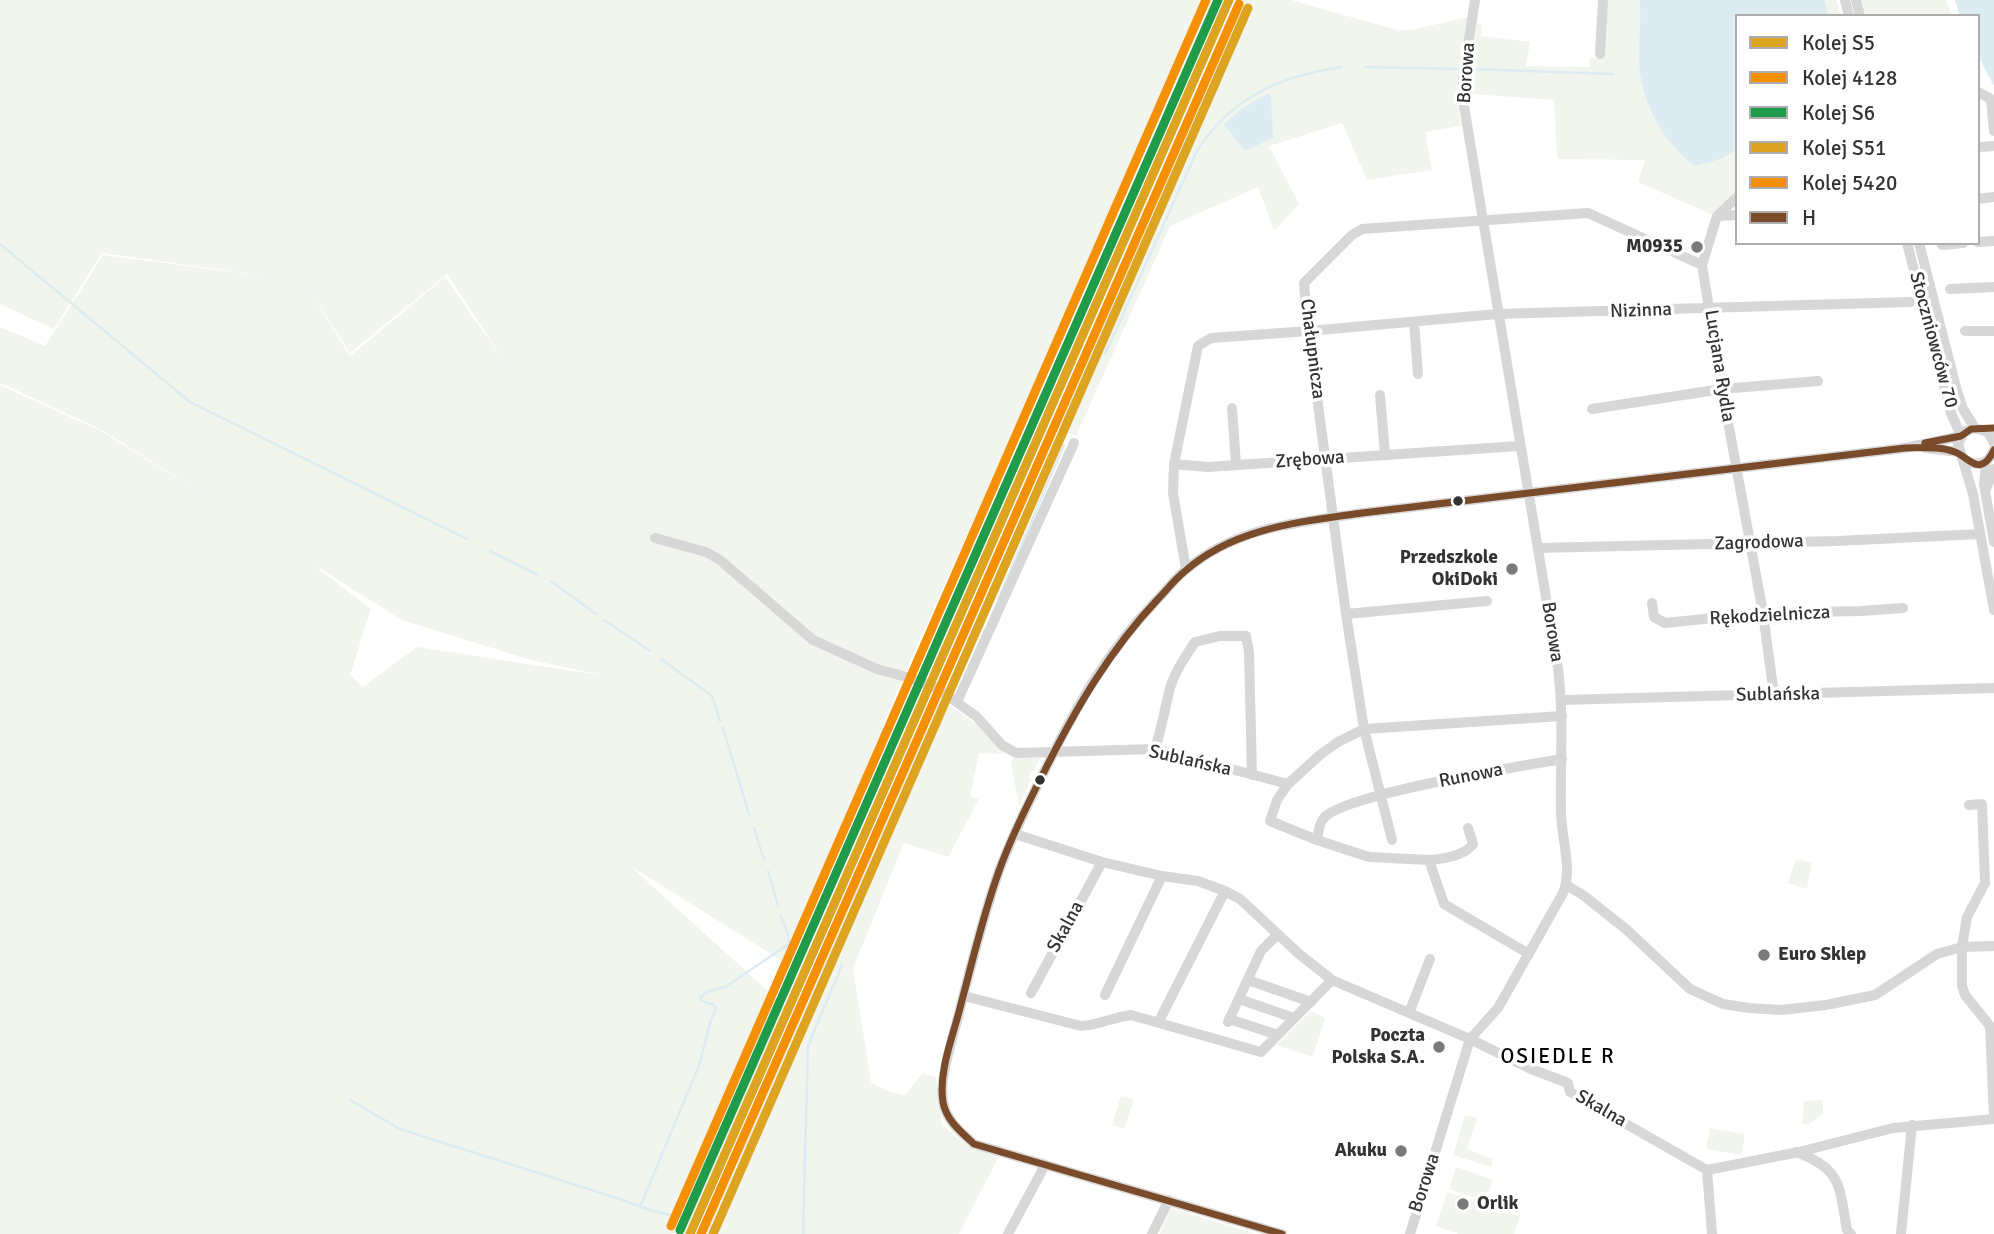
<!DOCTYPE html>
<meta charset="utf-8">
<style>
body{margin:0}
#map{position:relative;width:1994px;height:1234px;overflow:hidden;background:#fff;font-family:Signika,sans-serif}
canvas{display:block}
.legend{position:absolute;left:1735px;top:14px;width:245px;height:231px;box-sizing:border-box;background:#fff;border:2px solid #adadad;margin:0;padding:9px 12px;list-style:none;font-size:21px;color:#333}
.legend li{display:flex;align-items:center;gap:14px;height:35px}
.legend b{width:35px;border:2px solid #adadad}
</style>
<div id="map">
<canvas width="1994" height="1234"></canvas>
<ul class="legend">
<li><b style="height:9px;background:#dda422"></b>Kolej S5</li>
<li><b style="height:9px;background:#f59003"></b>Kolej 4128</li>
<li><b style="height:9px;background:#1f9b4a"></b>Kolej S6</li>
<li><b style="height:9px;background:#dda422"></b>Kolej S51</li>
<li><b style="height:9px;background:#f59003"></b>Kolej 5420</li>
<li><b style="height:9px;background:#7a4b2a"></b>H</li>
</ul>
</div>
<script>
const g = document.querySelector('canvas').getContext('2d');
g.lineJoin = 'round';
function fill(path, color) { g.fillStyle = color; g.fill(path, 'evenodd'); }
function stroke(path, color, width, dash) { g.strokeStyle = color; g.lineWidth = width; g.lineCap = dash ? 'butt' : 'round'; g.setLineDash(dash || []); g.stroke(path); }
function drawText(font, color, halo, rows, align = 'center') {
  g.font = font + ' Signika,sans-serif'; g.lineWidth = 7; g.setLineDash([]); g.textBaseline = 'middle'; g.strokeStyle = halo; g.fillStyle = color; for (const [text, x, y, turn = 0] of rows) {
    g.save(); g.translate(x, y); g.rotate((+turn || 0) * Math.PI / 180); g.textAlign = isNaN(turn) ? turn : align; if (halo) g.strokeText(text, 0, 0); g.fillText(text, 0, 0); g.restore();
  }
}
const green = new Path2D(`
 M0 0H1218L1212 13 1204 10 900 683 787 964 629 865 779 1001 787 1006 687 1234H0V385L101 431 217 503 102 430 0 383V327L45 346 103 255 288 279 102 253 54 329 0 304ZM447 274 509 368 445 277 350 356 303 281 350 353ZM311 563 402 620 531 660 606 676 417 647 363 687 350 675 371 609Z
 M1242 0H1291L1397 30H1411L1468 17 1458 103 1461 126 1425 132 1432 170 1367 180 1342 123 1269 146 1299 204 1274 231 1258 187 1170 226 1076 436 1055 427Z
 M1604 0H1836L1841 16H1737V191L1713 215 1638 182 1645 160 1557 159 1554 100 1473 94V101H1467L1468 72 1477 24 1482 25 1481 36 1530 42 1526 66 1589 67 1590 58 1600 59Z
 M1861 0H1946L1952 16H1865Z
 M939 698 986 731 1005 754 979 753 970 797 979 799 948 857 904 843 853 968 871 1082 887 1091 905 1095 923 1073 936 1077 942 1125 968 1146 998 1158 959 1234H706L728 1177Z
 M1014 758H1040L1034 771 1032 770 1028 777 1031 779 1019 806 1011 763Z
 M1796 859 1812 863 1807 889 1788 883Z
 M1311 1011 1325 1018 1313 1057 1277 1045Z
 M1121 1096 1134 1099 1124 1129 1112 1125Z
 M1823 1100V1114L1809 1124H1802L1804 1101Z
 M1465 1115 1477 1118 1467 1149 1493 1159 1491 1167 1453 1155Z
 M1710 1128 1745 1134 1742 1155 1706 1149Z
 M1456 1167 1493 1180 1485 1201 1449 1189Z
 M1447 1192 1520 1216 1514 1234H1459L1436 1226Z
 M1171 1208 1256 1234H1160Z`);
const water = new Path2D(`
 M1640 0H1824L1829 16H1737V149L1721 159 1695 166C1663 143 1640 100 1639 60 1639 40 1641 20 1640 0Z
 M1955 0H1994V86L1978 56V16H1960Z
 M1267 94 1271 96 1273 138 1245 151 1224 125 1241 109Z`);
const stream = new Path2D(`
 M1366 67 1460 69
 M1472 69 1613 74
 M0 244 190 402 467 539
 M1105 354 1196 153C1229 98 1280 76 1342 67
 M490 551 538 575
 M551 581 596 614
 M998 600 1064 445
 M604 620 650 651
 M661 659 712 696 720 721
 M723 728 749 814
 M754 828 764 860
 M768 871 778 906
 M350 1100 400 1129 623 1200C645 1209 666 1216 691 1218
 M640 1207 700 1063 710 1023 716 1008 714 1005 702 1001 700 998 706 992 725 987 789 944 788 934 781 916
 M706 1224 718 1234
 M803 1234 808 1046 842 965`);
const minor = new Path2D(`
 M1845 0 1849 16
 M1856 0 1860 16
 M1600 54 1603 0
 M1978 92 1991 99 1994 131
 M1978 147 1994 146
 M1978 199 1994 197
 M1717 216 1737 197
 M1978 242 1994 241
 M1907 243 1951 413 1961 436
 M1919 243 1957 391 1963 409 1975 428
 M1942 245 1963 243
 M1702 265 1717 216 1737 215
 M1950 289 1994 287
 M1414 322 1418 374
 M1965 331H1994
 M1380 395 1385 455
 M1232 408 1236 465
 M1592 409 1722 389 1818 381
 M1994 443 1988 432 1975 428 1964 432 1958 444 1973 494 1994 610
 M1925 448 1959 452
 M1964 459C1976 468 1988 464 1994 450
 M1986 462 1984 485 1994 542
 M1174 464 1208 467 1519 446
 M1986 489 1994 469
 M655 538 706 552 720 560 813 640 877 669 910 678 935 687 976 716 1002 745 1016 753 1155 749 1288 784 1321 754 1338 742 1364 729 1562 716
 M1538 548 1837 541 1980 534
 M1186 569 1173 493 1174 464 1198 346 1211 338 1309 331 1497 314 1910 302
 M1652 603 1654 617 1665 623 1763 613 1861 611 1903 608
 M1346 614 1487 601
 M1562 700 1994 688
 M957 702 1074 443
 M1155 749C1162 728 1165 706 1171 685 1176 669 1186 656 1195 642L1220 636H1246L1249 652 1252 775
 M1288 784 1277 800 1270 821 1317 840 1369 857 1429 860 1444 904 1529 954
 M1969 805 1982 804 1985 883 1967 917 1962 947V986L1965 995 1990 1026 1994 1117
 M1015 834 1102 862 1162 876 1198 881 1225 891 1240 899 1298 953 1332 980 1470 1039 1531 1069 1568 1083 1570 1092 1707 1170 1799 1152 1893 1128 1994 1119
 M1317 840C1318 834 1319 824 1323 819 1341 794 1523 766 1562 759
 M1392 840 1364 729 1346 614 1307 322 1304 283 1352 235 1362 229 1588 213 1702 265 1722 389 1763 613 1774 695
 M1429 860C1442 859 1465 856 1473 844L1468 828
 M1566 885 1583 895 1627 930 1690 989 1723 1004 1749 1008 1781 1010 1826 1005 1875 995 1937 954 1962 947 1994 946
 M1248 980 1311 1002
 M1031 993 1102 862
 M1105 995 1162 876
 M964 996 1081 1026C1099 1025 1114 1017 1131 1015L1261 1052 1332 980
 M1239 999 1294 1018
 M1409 1013 1430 959
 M1229 1019 1278 1035
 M1159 1021 1225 891
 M1228 1022 1261 951 1277 935
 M1796 1152C1843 1169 1839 1187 1847 1230L1851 1234
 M1707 1170 1712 1234
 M1008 1234 1045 1165
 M1152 1234 1169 1200
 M1282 1234 974 1144C961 1132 947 1122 943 1102 939 1075 954 1036 960 1009 972 962 983 916 999 871 1013 833 1032 796 1050 760 1079 701 1109 650 1155 602 1166 591 1176 577 1188 568 1241 525 1298 523 1362 513L1905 448 1961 436
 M1410 1234 1470 1039 1498 1008 1563 893C1573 869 1561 837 1561 812 1560 764 1564 717 1558 669L1464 106 1463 78 1475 0
 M1901 1234 1912 1125`);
const bus1 = new Path2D(`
 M1925 443 1961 436 1971 429 1994 428
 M1282 1234 974 1144C961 1132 946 1120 943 1102 938 1071 954 1034 961 1004 973 959 983 915 999 871 1011 837 1028 803 1045 770 1076 708 1110 650 1158 599 1167 590 1174 580 1184 572 1233 528 1299 522 1362 513L1905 448C1921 448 1940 446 1955 452 1969 457 1980 479 1994 450`);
const rail1 = new Path2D(`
 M690 1234 1229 0`);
const rail2 = new Path2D(`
 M701 1234 1239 4`);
const rail3 = new Path2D(`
 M680 1230 1218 0`);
const rail4 = new Path2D(`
 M713 1234 1248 8`);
const rail5 = new Path2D(`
 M671 1226 1206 0`);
const markers = [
 [1697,247,7,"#7a7a7a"],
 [1458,501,6,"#333"],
 [1512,569,7,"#7a7a7a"],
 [1040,780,6,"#333"],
 [1764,955,7,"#7a7a7a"],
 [1439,1047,7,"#7a7a7a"],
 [1401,1151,7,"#7a7a7a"],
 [1463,1204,7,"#7a7a7a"]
];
const streetNames = [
 ["Borowa",1467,73,-86],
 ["Nizinna",1641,311,-2],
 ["Stoczniowców 70",1933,340,75],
 ["Chałupnicza",1312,349,83],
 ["Lucjana Rydla",1719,366,81],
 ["Zrębowa",1310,460,-4],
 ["Zagrodowa",1759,543,-2],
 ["Rękodzielnicza",1770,616,-3],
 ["Borowa",1552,632,81],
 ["Sublańska",1778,695,-1],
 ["Sublańska",1190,761,13],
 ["Runowa",1471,776,-11],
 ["Skalna",1066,927,-61],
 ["Skalna",1601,1109,30],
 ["Borowa",1425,1183,-72]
];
const poiNames = [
 ["M0935",1683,247],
 ["Przedszkole",1498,558],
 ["OkiDoki",1498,580],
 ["Euro Sklep",1778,955,"left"],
 ["Poczta",1425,1036],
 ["Polska S.A.",1425,1058],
 ["Akuku",1387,1151],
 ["Orlik",1477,1204,"left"]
];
const neighbourhoodNames = [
 ["OSIEDLE R",1558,1057]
];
fill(green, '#f1f5ed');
fill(water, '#ddebf3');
stroke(stream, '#ddebf3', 2.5);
stroke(minor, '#d7d7d7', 10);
stroke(bus1, '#7a4b2a', 7);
stroke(rail1, '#dda422', 9);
stroke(rail2, '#f59003', 9);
stroke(rail3, '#1f9b4a', 9);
stroke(rail4, '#dda422', 9);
stroke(rail5, '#f59003', 9);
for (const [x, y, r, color] of markers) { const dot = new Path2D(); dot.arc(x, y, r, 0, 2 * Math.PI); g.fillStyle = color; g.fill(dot); stroke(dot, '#fff', 2.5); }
drawText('19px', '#333', '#fff', streetNames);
drawText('bold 19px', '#333', '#fff', poiNames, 'right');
g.letterSpacing = '2px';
drawText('21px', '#000', '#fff', neighbourhoodNames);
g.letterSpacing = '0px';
</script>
